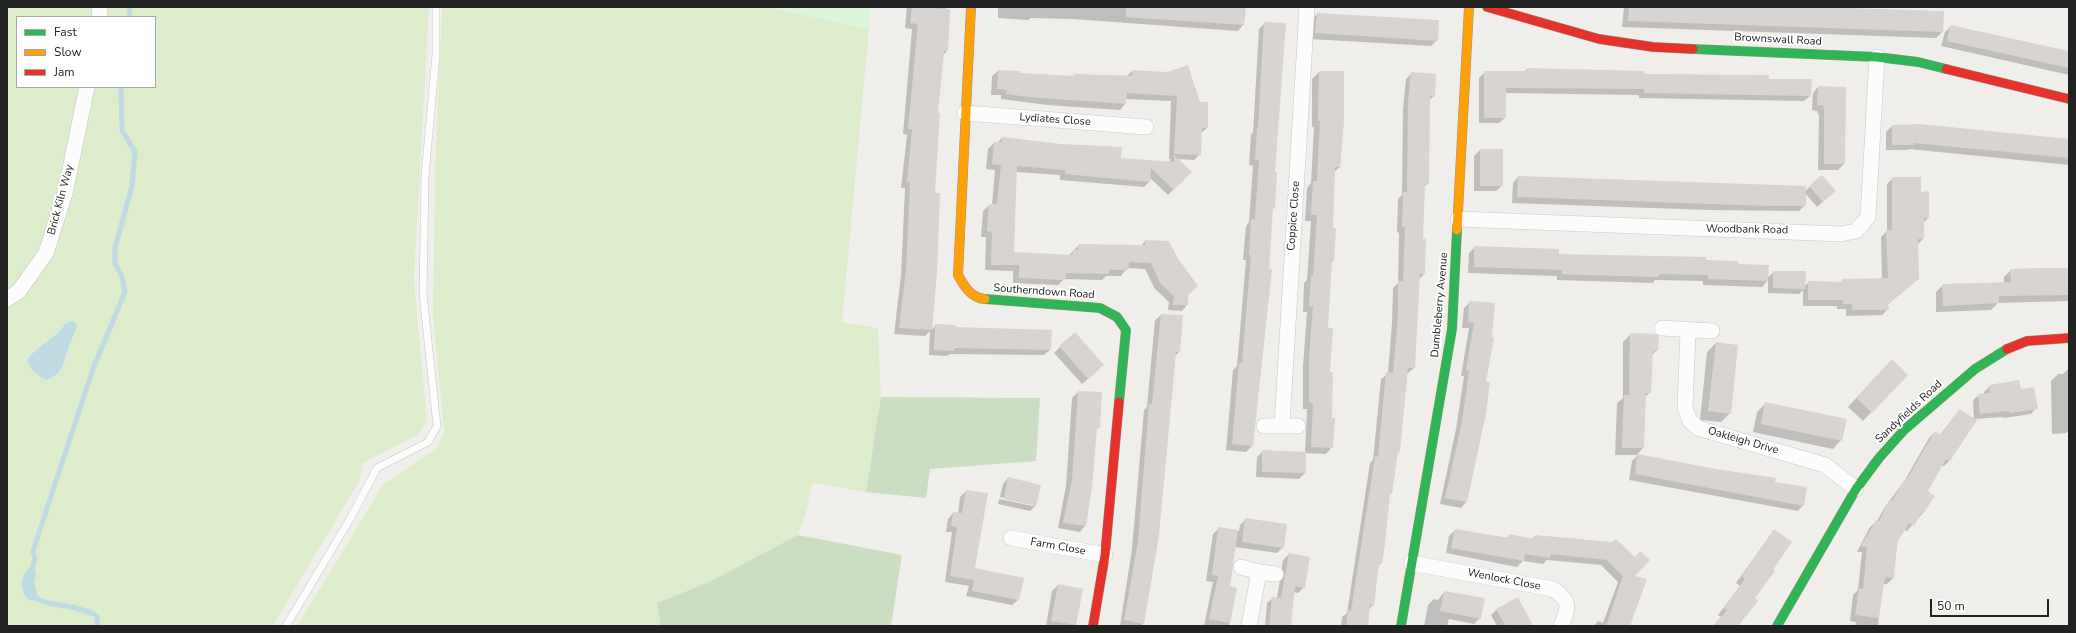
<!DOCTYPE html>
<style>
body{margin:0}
#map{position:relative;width:2076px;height:633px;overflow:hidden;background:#f0eeeb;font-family:"Nunito Sans",sans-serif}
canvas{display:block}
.frame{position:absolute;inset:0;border:8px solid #222;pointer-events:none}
.legend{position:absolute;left:16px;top:16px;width:140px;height:72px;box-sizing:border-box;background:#fff;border:1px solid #a7a7a7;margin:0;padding:5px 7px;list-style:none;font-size:12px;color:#222}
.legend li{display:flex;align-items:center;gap:8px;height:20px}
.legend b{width:20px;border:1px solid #a7a7a7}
.scale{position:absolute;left:1930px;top:599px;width:119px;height:18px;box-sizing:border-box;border:2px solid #222;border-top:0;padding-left:5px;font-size:12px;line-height:14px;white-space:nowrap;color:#222;-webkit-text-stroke:3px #fff;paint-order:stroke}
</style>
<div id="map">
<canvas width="2076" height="633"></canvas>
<div class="frame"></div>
<ul class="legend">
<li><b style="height:5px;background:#30b455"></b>Fast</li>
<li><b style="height:5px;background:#ff9f0a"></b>Slow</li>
<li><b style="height:5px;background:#e5322d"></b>Jam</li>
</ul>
<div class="scale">50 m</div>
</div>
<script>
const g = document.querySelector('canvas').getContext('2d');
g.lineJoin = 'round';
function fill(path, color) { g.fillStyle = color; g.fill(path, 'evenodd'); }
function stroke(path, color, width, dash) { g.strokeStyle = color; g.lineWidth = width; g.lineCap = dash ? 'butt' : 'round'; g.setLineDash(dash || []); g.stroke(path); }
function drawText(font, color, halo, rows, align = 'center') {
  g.font = font + ' "Nunito Sans",sans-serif'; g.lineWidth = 4; g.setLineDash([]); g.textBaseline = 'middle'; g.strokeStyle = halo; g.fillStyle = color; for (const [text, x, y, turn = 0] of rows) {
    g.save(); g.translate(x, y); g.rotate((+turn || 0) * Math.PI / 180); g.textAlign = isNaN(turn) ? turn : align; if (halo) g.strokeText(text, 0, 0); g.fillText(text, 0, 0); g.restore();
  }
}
const grass = new Path2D(`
 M7 7H429L414 279 427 421 418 435 363 463 359 481 273 626H7ZM17 17H155V87H17Z
 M442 7H768L869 29 842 322 878 328 881 397 866 492 812 483 807 509 798 535 709 582 657 603 661 626H297L383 485 438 447 444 431 433 316 435 172Z`);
const forest = new Path2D(`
 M881 397 1040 398 1036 461 930 469 926 498 866 492Z
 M798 535 902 555 891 626H661L657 603 709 582Z`);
const park = new Path2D(`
 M768 7H870L869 29Z`);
const water = new Path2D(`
 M73 321 77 325C75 334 70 341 68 349 63 364 62 375 46 380 37 375 30 370 27 360 37 345 56 339 66 323Z
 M33 566 36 573 34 583 38 597 31 601C17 591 19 574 33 566Z`);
const shadow = new Path2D(`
 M907 7H946L947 51 943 55 937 114 934 194H939L931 330 936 325 954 328 1050 350 1044 355 950 354 947 356 929 355 930 331 925 336 894 334 901 276 905 188H901L907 135 903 134 912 29 905 28Z
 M998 7H1245L1243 25 1238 31 1072 19 1031 18 1028 20 998 18Z
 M1624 7H1805L1942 32 1936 38 1622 27Z
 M1317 14 1437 40 1431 46 1310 39 1311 20Z
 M1265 23 1274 208 1272 210 1252 446 1246 452 1226 450 1233 370 1237 366 1246 260H1243L1246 226 1249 222 1253 166 1249 165 1251 134 1253 133 1259 29Z
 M1951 26 2069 52V75L1941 46 1945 32Z
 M1527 69 1643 75 1810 96 1804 101 1639 98V95L1505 93V118L1499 123H1479V78L1485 72H1524Z
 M998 71 1018 74 1071 77 1074 75 1127 76 1132 71 1167 73 1207 128 1200 134V154L1194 160 1178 159 1191 172 1168 195 1150 178 1149 182 1144 187 1060 180V175L1016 172 1013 253 1068 256 1079 245 1141 246 1145 241 1187 295V305L1182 311 1168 310 1169 302 1155 289 1145 269 1127 268 1121 276H1106L1102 280 1064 279 1058 285 1013 283V271L985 270 986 237H981L983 211 989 205H992L995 170 986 169 988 149 994 143H997L1002 138 1061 145 1120 159 1169 163 1171 159H1169L1171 101 1126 99 1125 104 1120 110 1047 105 1001 99V95H991L992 76Z
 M1319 72H1343V122L1340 167 1334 172 1332 229 1333 261 1331 264 1327 329 1332 447 1326 454 1305 453V473L1299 479 1256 477 1257 457 1263 451 1305 453 1307 409H1303V366L1307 312H1303L1304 283 1307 280 1311 221H1305L1307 188 1311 183 1314 127H1312V79Z
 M1412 73 1434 96 1429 100 1428 183 1424 187 1422 240 1424 274 1419 279 1414 368 1407 374 1399 452 1396 455 1391 493 1389 495 1381 563 1378 566 1373 605 1369 609 1367 626H1341L1342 617 1347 613 1370 463 1373 460 1381 379 1388 374 1392 323 1393 288 1398 283 1399 233 1397 232 1398 199 1402 195 1403 109 1406 79Z
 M1818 87 1844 164 1838 170H1818L1819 116 1817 111 1812 110 1813 93Z
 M1892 126 2069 139V165L1909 149 1908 150H1886V132Z
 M1480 150 1502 185 1496 191H1474V156Z
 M1518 177 1805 191 1810 187 1828 197 1817 207 1805 193V205L1799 211 1708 210 1512 203 1513 183Z
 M1893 178 1920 193 1928 218 1923 223V239L1917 245 1918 279 1887 305 1888 309 1882 315 1846 316V309H1837V306H1803V290L1799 294 1768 293V280L1762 287 1703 285V281L1655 280 1653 283 1557 280V276L1468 273 1469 253 1475 247 1558 255 1705 261 1737 265 1767 278 1774 272 1805 286 1809 282 1840 283 1843 280 1882 279 1881 237 1887 231V184Z
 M2011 270 2069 280V301L1998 303 1991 310 1936 312V292L1943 285 2004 283V277Z
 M1470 302 1494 304 1466 502 1461 508 1440 504 1456 429 1464 376H1461L1469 328H1462L1464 308Z
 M1161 315 1182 316 1179 352 1175 356 1158 535 1142 626H1120L1132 549 1144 410 1147 407 1155 320Z
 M1631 334 1657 350 1651 356 1650 392 1644 398 1643 448 1637 455H1615L1617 403 1623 398V342Z
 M1716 343 1730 413 1721 422 1700 420 1707 352Z
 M1060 347 1097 371 1082 384 1054 353Z
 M1883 369 1907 375 1863 421 1848 407Z
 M2068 369 2069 430 2066 433 2052 434 2051 381 2058 374H2063Z
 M1990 386 2020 390 2036 408 2031 414 2004 418 2003 417 1974 419 1973 400 1979 395 1984 394V392Z
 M1078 392 1099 427 1096 430 1091 488 1085 526 1080 532 1058 528 1066 486 1072 398Z
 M1766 403 1841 440 1833 449 1753 432 1757 412Z
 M1959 410 1950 460 1944 466 1941 465 1926 492 1922 514 1907 531 1904 530 1898 536 1893 578 1887 584H1882L1878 626H1855L1856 622 1850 621 1853 595 1858 590 1862 552H1857L1870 527 1877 521 1885 507 1905 480 1929 438 1935 432 1940 435Z
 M1638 455 1774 483 1803 505 1798 511 1629 480 1632 461Z
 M1008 478 1036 505 1030 511 998 504 999 499 1033 506V504L1000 497 1003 484Z
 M966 491 974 569 1018 600 1012 605 966 596 969 586 945 582 952 532H946L948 519 953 513 958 514 960 497Z
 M1246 519 1283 547 1277 553 1235 547 1229 587 1236 588 1229 626H1204L1213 582 1206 581 1213 534 1219 528 1239 531 1240 525Z
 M1455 530 1507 538 1509 536 1532 539 1535 536 1613 543 1633 576 1628 626H1594L1598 621 1603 623 1618 582 1601 565 1547 560 1543 564 1523 561 1517 567 1446 553 1449 536Z
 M1774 530 1754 598 1737 626H1713L1721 617 1718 615 1740 586 1736 583Z
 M1289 554 1304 587 1298 593 1293 592 1290 626H1265L1267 603 1273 598H1277L1283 560Z
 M1058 585 1081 589 1074 626H1046L1052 591Z
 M1444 592 1480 618 1474 624 1449 619 1447 626H1424L1428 605 1434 599 1438 600Z
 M1497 609 1532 626H1497L1491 615Z`);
const stream = new Path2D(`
 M129 17 130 7
 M31 571 35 559 33 551 94 366 125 292 122 277 115 263V248L132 186 135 152 122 130 121 87
 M32 596C47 607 78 604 97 616V626`);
const building = new Path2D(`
 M912 7 950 9 948 51H944L938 113H940L935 193H940L937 274 932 330 899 328 906 270 910 182H907L912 129H908L918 24 910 23Z
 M1126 7H1246L1244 25 1126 17Z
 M1629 7H1816L1944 11 1943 32 1628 21Z
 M1317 13 1439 20 1438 41 1315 33Z
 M1264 22 1286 23 1275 172H1277L1275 208H1273L1269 269H1272L1253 446 1232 444 1239 363H1242L1251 255H1249L1251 219H1255L1259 160H1255L1257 127 1258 128Z
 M1950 25 2069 51V68L1947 41Z
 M1188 65 1200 102H1208V128H1202L1201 155 1174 154 1177 96 1127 93 1126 104 1029 97 1006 94 1007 90 997 89 998 70 1020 71V73L1073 76 1074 74 1132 76V70L1167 72Z
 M1527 68 1644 71V74L1769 75V79H1812L1811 96 1644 93V89L1506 88V118H1484V71H1527Z
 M1319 71H1344V122L1340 167H1335L1333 228H1336L1334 261H1332L1328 328H1333L1330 372H1333L1332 418H1335L1333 448 1311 447 1313 403H1309V359L1313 306H1309L1311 276H1313L1317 215H1311L1313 181H1317L1320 121H1318Z
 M1411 72 1436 74 1435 96H1430L1429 184H1425L1423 239H1426L1425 274H1420L1415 368H1408L1400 452H1398L1392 494H1390L1385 544 1382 564 1379 563 1374 606 1370 605 1368 626H1346L1348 610 1351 611 1375 456 1378 457 1386 372 1393 373 1398 316V281H1403L1405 227H1402L1403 192H1407L1408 102Z
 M1818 86 1846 87 1845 164H1824V110L1823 105H1817Z
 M1920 124 2069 139V158L1914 143V145H1892V125Z
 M1002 137 1061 144 1122 147 1121 158 1174 162V155L1192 172 1174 190 1151 168 1150 182 1065 174V170L1017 166 1014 252 1072 255 1073 250H1078V244L1145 245V240L1169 241 1177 257 1198 286 1188 295V305H1173L1174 296 1160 283 1151 263 1129 262 1128 270H1109V274L1066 273 1065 280 1019 278V265H991L992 232 987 231 989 204H997L1001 165 992 164 994 142H1002Z
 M1480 149H1503V186H1480Z
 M1822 175 1836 191 1823 202 1809 186Z
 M1518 176 1806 186V206H1768L1517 197Z
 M1892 177H1921V192L1929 191V218H1924V239H1918L1919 279 1888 304 1889 310H1852V304H1843V300H1808V281L1842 282V279L1888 278 1886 230H1892Z
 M1474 246 1559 249V254L1706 257V260L1738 261V264L1769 265 1768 281 1708 279V275L1659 274V277L1584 275 1562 274V270L1474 267Z
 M2040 268H2068V295L1999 296V303L1943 306 1942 284 2011 282 2010 269Z
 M1773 271H1806L1805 289 1773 288Z
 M1469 301 1495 303 1492 337 1494 338 1486 382H1490L1486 414 1467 502 1445 498 1462 422 1469 371 1466 370 1474 323 1468 322Z
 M1161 314 1183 315 1180 352H1176L1159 536 1144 624 1124 620 1138 542 1149 404H1152Z
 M935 324 956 325 955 327 1052 330 1051 350 954 348V351L934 350Z
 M1075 332 1104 365 1088 379 1059 346Z
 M1630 333 1656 334 1659 336 1658 351H1653L1651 393H1646L1644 448H1622L1624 395H1629Z
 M1716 342 1738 345 1731 414 1708 411Z
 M1892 359 1908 375 1872 413 1856 398Z
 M2019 380 2021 389 2034 387 2038 409 2009 413V411L1980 414 1978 394 1990 393 1989 385Z
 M1078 391 1102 392 1100 428H1097L1092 488 1086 526 1063 523 1072 480Z
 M1765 402 1847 419 1842 441 1761 424Z
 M1959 409 1977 420 1950 461 1946 459 1928 491 1935 496 1923 514 1921 513 1914 526 1909 523 1897 543 1894 578 1885 577 1879 618 1855 615 1859 588 1863 589 1867 547 1861 546 1876 520 1879 521 1890 500 1892 501 1906 478 1907 479 1935 431 1941 435Z
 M1262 450 1306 452V473L1262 472Z
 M1637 454 1716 469 1776 478 1775 482 1807 487 1804 506 1635 474Z
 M1008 477 1041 485 1036 506 1004 499Z
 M966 490 988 493 975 568 1024 578 1019 600 972 591 974 580 950 576 957 527 951 526 953 512 962 513Z
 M1245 518 1287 524 1284 548 1242 542Z
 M1218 527 1238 530 1230 586 1237 588 1230 623 1209 619 1218 576 1212 575Z
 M1455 529 1509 538V534L1534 539 1535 535 1612 542 1616 539 1635 557 1640 551 1650 560 1635 576 1647 579 1630 626H1606L1623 576 1607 560 1551 554 1550 558 1525 554 1524 561 1451 548Z
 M1774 529 1792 542 1773 570 1775 571 1755 598 1758 601 1738 626H1713L1727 610 1724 608 1745 579 1742 576Z
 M1289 553 1310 557 1305 588 1295 586 1291 626H1269L1272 597 1281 598Z
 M1058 584 1083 589 1076 625 1051 621Z
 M1444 591 1485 598 1481 619 1440 611Z
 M1518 597 1533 626H1506L1496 609Z`);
const lane = new Path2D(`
 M286 626 350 519 377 468 428 442 437 426 423 294 425 176 436 55V7`);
const street = new Path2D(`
 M99 17 100 7
 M965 113 1146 127
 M1458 219 1841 234 1856 231 1868 217 1877 57
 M7 299 19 291 46 253 65 193 87 87
 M1662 328 1712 331
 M1688 331 1685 408 1690 421 1698 428 1825 465 1856 489
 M1282 425 1307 7
 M1264 426H1298
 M1011 538 1105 555
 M1411 563 1553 589C1571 601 1569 607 1561 626
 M1241 567 1259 572 1276 574
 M1249 626 1259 572`);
const fast = new Path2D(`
 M1693 49 1877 57 1918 62 1946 69
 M985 299 1100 308 1117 317 1126 330 1119 402
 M1401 626 1452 329 1457 230
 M1777 626 1856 489 1879 458 1904 430 1975 369 2007 349`);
const slow = new Path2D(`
 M971 7 958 275C964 286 971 298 985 299
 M1457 230 1469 7`);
const jam = new Path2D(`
 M1487 7 1599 39 1653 47 1693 49
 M1946 69 2069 99
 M2007 349 2027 341 2069 338
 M1093 626 1105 555 1119 402`);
const streetNames = [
 ["Brownswall Road",1778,40,3],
 ["Lydiates Close",1055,120,4],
 ["Brick Kiln Way",61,200,-75],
 ["Coppice Close",1294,216,-86],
 ["Woodbank Road",1747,230,1],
 ["Southerndown Road",1044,292,4],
 ["Dumbleberry Avenue",1440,305,-85],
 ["Sandyfields Road",1909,412,-43],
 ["Oakleigh Drive",1743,441,16],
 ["Farm Close",1058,547,10],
 ["Wenlock Close",1504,580,11]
];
fill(grass, '#ddeccb');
fill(forest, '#cbdec1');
fill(park, '#daf5da');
fill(water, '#bfdbe3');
fill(shadow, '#0003');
stroke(stream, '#bfdbe3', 5);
fill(building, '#d7d4d2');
stroke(lane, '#c9c8c7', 8);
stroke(street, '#c9c8c7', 16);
stroke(fast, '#999a82', 10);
stroke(slow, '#999a82', 10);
stroke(jam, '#999a82', 10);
stroke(lane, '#fdfcfc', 7);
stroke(street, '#fdfcfc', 15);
stroke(fast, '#30b455', 9);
stroke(slow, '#ff9f0a', 9);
stroke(jam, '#e5322d', 9);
drawText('11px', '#222', '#fff', streetNames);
</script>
